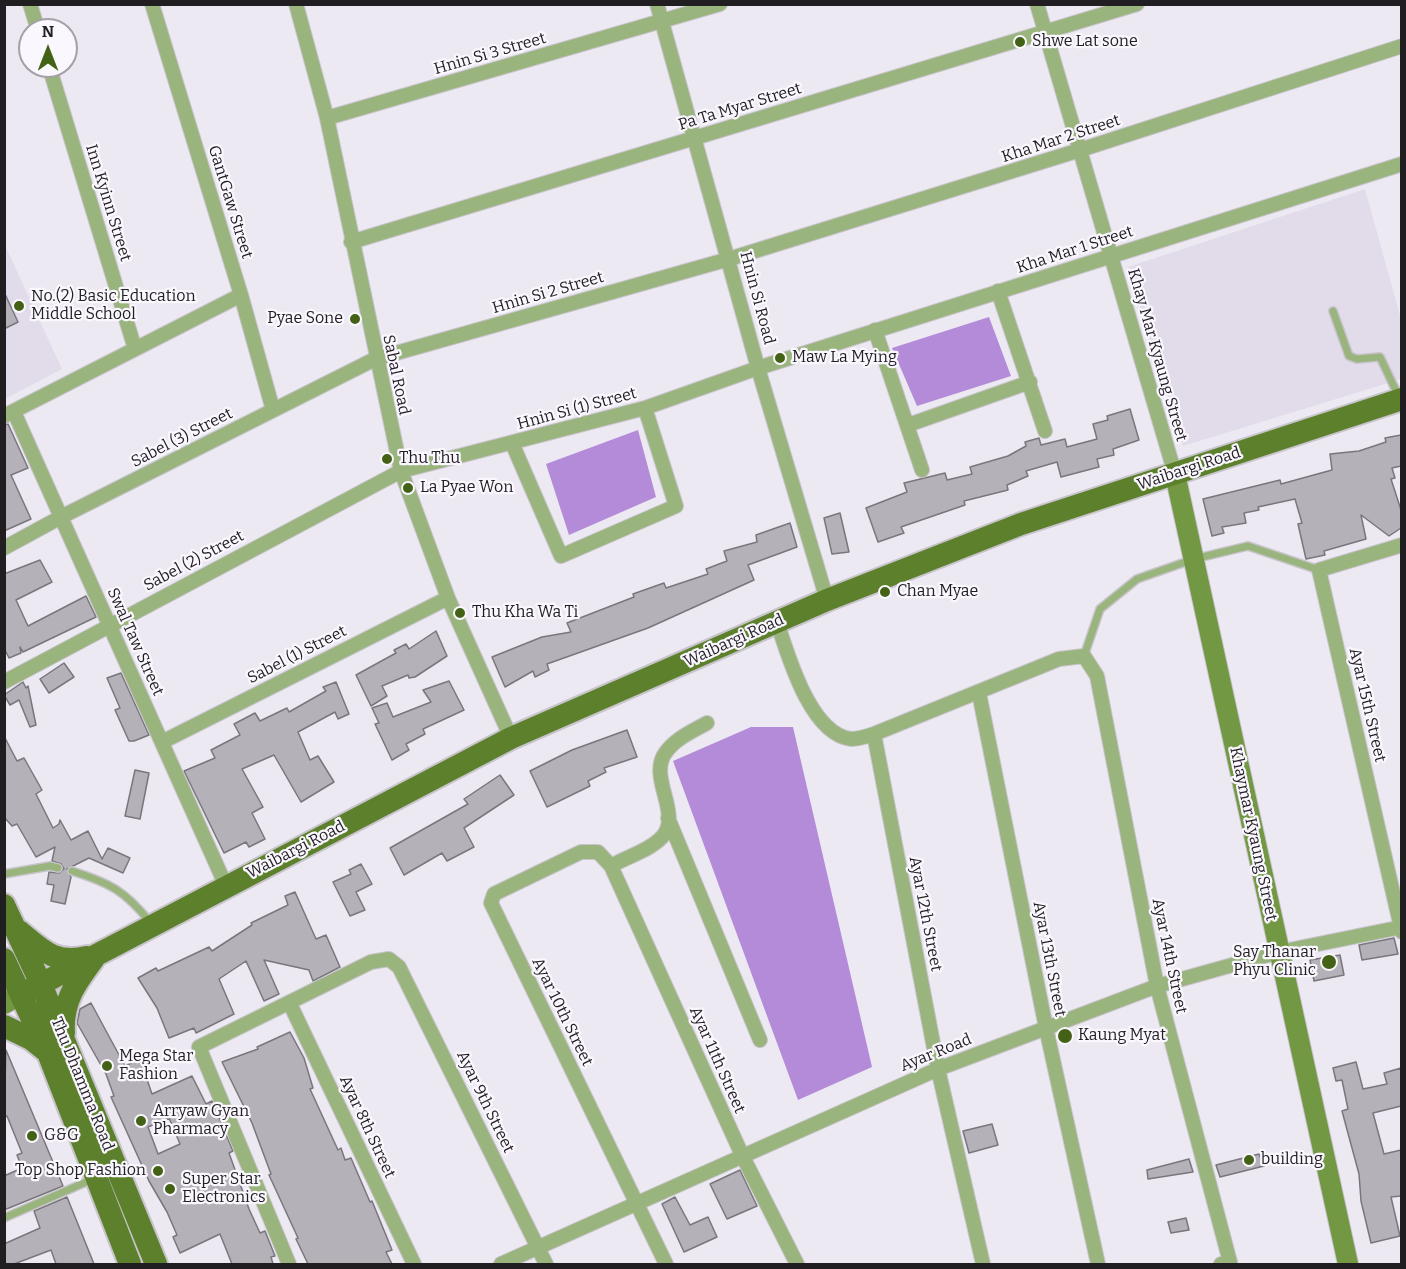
<!DOCTYPE html>
<style>
body{margin:0}
#map{position:relative;width:1406px;height:1269px;overflow:hidden;background:#ede9f2;font-family:Bitter,serif}
canvas{display:block}
.frame{position:absolute;inset:0;border:6px solid #201e21;pointer-events:none}
.north{position:absolute;left:18px;top:18px;width:60px;height:60px;box-sizing:border-box;background:#faf7fe;border:2px solid #a3a0a6;border-radius:50%;rotate:0deg;font-size:16px;font-weight:700;line-height:24px;text-align:center;color:#201e21}
.north::after{content:'';display:block;margin:auto;width:21px;height:27px;background:#446215;clip-path:polygon(50% 0,100% 100%,50% 72%,0 100%)}
</style>
<div id="map">
<canvas width="1406" height="1269"></canvas>
<div class="frame"></div>
<div class="north">N</div>
</div>
<script>
const g = document.querySelector('canvas').getContext('2d');
g.lineJoin = 'round';
function fill(path, color) { g.fillStyle = color; g.fill(path, 'evenodd'); }
function stroke(path, color, width, dash) { g.strokeStyle = color; g.lineWidth = width; g.lineCap = dash ? 'butt' : 'round'; g.setLineDash(dash || []); g.stroke(path); }
function drawText(font, color, halo, rows, align = 'center') {
  g.font = font + ' Bitter,serif'; g.lineWidth = 4.5; g.setLineDash([]); g.textBaseline = 'middle'; g.strokeStyle = halo; g.fillStyle = color; for (const [text, x, y, turn = 0] of rows) {
    g.save(); g.translate(x, y); g.rotate((+turn || 0) * Math.PI / 180); g.textAlign = isNaN(turn) ? turn : align; if (halo) g.strokeText(text, 0, 0); g.fillText(text, 0, 0); g.restore();
  }
}
const built = new Path2D(`
 M1365 189 1401 319V379L1183 446 1128 267Z
 M4 243 62 369 5 399H4Z`);
const water = new Path2D(`
 M989 317 1011 376 917 406 892 348Z
 M638 430 656 497 569 535 546 464Z
 M751 727H793L872 1067 798 1100 673 761Z`);
const building = new Path2D(`
 M4 292 18 322 4 329Z
 M1130 409 1139 440 1113 449 1114 455 1097 459 1099 467 1061 477 1057 462 1026 471 1028 476 1007 485 1008 490 964 501 965 505 901 527 904 533 878 542 866 508 907 492 904 483 945 473 947 480 972 474 970 467 1008 456 1026 446 1025 442 1039 438 1041 445 1065 439 1067 447 1097 439 1093 424 1108 420 1107 416Z
 M8 424 28 468 11 475 31 519 4 531V425Z
 M1401 435V466L1392 468 1395 478 1391 479 1401 510V528L1389 536 1361 515 1366 539 1324 551 1325 555 1306 559 1298 524 1302 523 1295 499 1258 507 1259 510 1244 513 1246 523 1222 527 1224 533 1212 536 1203 499 1280 480 1281 484 1332 470 1330 454 1359 451 1386 442 1385 438Z
 M840 513 849 552 832 554 824 518Z
 M790 523 797 547 748 565 754 580 648 628 547 664 549 670 535 677 533 671 505 687 492 657 542 637 571 632 567 623 634 597 633 594 664 583 666 588 708 574 706 569 727 561 724 551 757 542 756 535Z
 M40 560 52 582 16 600 28 626 86 596 96 617 23 652 20 647 21 653 9 658 4 648V574Z
 M436 631 447 656 415 677 409 678 408 675 382 686 387 696 371 706 356 675 396 653 394 650 406 644 409 649Z
 M64 663 74 677 49 693 40 679Z
 M121 673 149 735 134 741H129L115 710 120 708 107 678Z
 M449 681 464 710 423 729 425 734 406 744 409 750 392 760 375 724 379 723 372 708 387 703 393 717 431 702 423 690Z
 M23 682 26 688 28 686 36 725 30 727 19 700 10 705 4 695Z
 M336 682 349 714 338 719 335 712 298 732 310 760 318 756 334 782 301 802 274 755 242 769 263 807 252 813 265 839 249 847 246 842 224 853 184 771 215 758 211 750 240 735 234 724 255 713 260 721 287 708 289 712 326 691 323 687Z
 M627 730 637 757 604 768 606 772 588 781 590 786 547 807 530 771 572 750Z
 M4 736 17 761 24 758 42 790 36 794 53 828 59 824 60 820 71 840 88 831 102 859 108 848 130 858 123 873 89 858 67 869 71 877 65 904 51 901 54 885 47 884 49 872 59 873 64 869 61 864 52 861 55 847 36 857 17 824 12 826 4 817Z
 M135 770 149 773 140 819 125 816Z
 M500 775 514 795 464 828 474 847 447 861 442 853 404 875 390 848 468 804 464 799Z
 M361 864 372 884 356 892 365 910 350 916 333 882 351 874 349 870Z
 M295 892 316 939 326 935 340 967 313 981 309 970 264 960 279 994 264 1001 246 961 219 979 234 1014 196 1033 194 1028 169 1038 157 1008 138 978 156 968 158 971 209 947 212 951 252 925 251 923 288 905 285 896Z
 M1394 938 1398 954 1362 960 1359 945Z
 M1340 955 1344 975 1314 981 1310 960Z
 M91 1003 125 1066 140 1059 152 1094 192 1076 206 1104 212 1101 233 1151 229 1153 249 1209 260 1233 265 1231 275 1256 271 1257 273 1264H232L220 1234 180 1253 173 1237 177 1235 167 1212 149 1181 111 1097 114 1096 106 1074 77 1023 80 1009ZM169 1118 180 1144 158 1154 148 1127Z
 M290 1032 304 1058 313 1088 310 1089 338 1150 341 1148 345 1160 351 1158 370 1202 372 1201 392 1250 386 1252 392 1264H308L296 1239 298 1238 269 1175 271 1174 252 1123 222 1062 258 1049 257 1047Z
 M6 1050 63 1186 4 1210V1176L22 1168 17 1155 22 1153 7 1116 4 1117Z
 M1356 1062 1363 1089 1387 1084 1384 1073 1401 1068V1106L1373 1113 1384 1154 1401 1150V1196L1391 1197 1400 1236 1371 1243 1361 1201 1359 1174 1342 1111 1348 1109 1342 1080 1336 1081 1333 1068Z
 M992 1124 998 1145 969 1153 963 1131Z
 M1259 1154 1264 1166 1220 1177 1216 1165Z
 M1189 1159 1193 1172 1148 1179 1147 1170Z
 M740 1170 757 1206 727 1219 710 1184Z
 M67 1197 94 1264H56L51 1250 14 1264H4V1244L40 1228 34 1211Z
 M675 1197 690 1225 708 1217 717 1237 684 1252 662 1204Z
 M1186 1218 1189 1230 1171 1233 1168 1222Z`);
const lane = new Path2D(`
 M1333 311 1349 356 1357 359 1380 357 1399 397
 M1084 656 1100 609 1137 579 1194 559 1248 546 1319 570
 M72 871C110 883 125 891 150 922
 M4 874 50 866 58 868
 M4 1218 93 1179`);
const street = new Path2D(`
 M30 4 38 30
 M152 4 241 295 273 410
 M296 4 327 118 401 471 448 598 511 738
 M657 4 758 368 827 600
 M1037 4 1175 474
 M49 66 135 349
 M327 118 720 4
 M351 242 1137 4
 M998 291 1045 431
 M875 330 922 470
 M14 412 226 886
 M4 416 241 295
 M908 425 1030 382
 M512 443 561 556 676 506 645 408
 M1402 545 1319 570 1402 932
 M4 548 61 517 375 359 729 259 1080 150 1402 46
 M777 622C788 655 810 734 851 739 858 739 868 736 874 734L938 1069 983 1264
 M4 682 401 471 645 408 758 368 1402 164
 M979 693 1046 1028 1098 1264
 M874 734 1059 659 1084 656 1097 676 1157 986 1230 1262 1221 1264
 M162 742 448 598
 M668 818 760 1040
 M611 866C626 857 651 850 663 836 682 813 647 776 666 752 676 738 693 731 707 723
 M290 1004 414 1264
 M289 1264 199 1047 371 962 389 959 399 967 546 1264
 M501 1264 938 1069 1157 986 1279 952 1402 927
 M666 1264 491 903 494 894 581 852H598L611 866 742 1155 797 1264`);
const secondary = new Path2D(`
 M1175 474 1348 1264
 M4 1004 22 994`);
const primary = new Path2D(`
 M4 905 41 984 156 1264
 M19 931C42 950 55 965 87 957
 M4 959 48 1053 130 1264
 M22 994 511 738 827 600 1021 524 1402 399
 M4 1026 31 1039 46 1051
 M64 1033C62 1002 75 984 93 960`);
const markers = [
 [1020,42,6,"#446215"],
 [19,306,6,"#446215"],
 [355,319,6,"#446215"],
 [780,358,6,"#446215"],
 [387,459,6,"#446215"],
 [408,488,6,"#446215"],
 [885,592,6,"#446215"],
 [460,613,6,"#446215"],
 [1329,962,8,"#446215"],
 [1065,1036,8,"#446215"],
 [107,1066,6,"#446215"],
 [141,1121,6,"#446215"],
 [32,1136,6,"#446215"],
 [1249,1160,6,"#446215"],
 [158,1171,6,"#446215"],
 [170,1189,6,"#446215"]
];
const poiNames = [
 ["Shwe Lat sone",1032,42],
 ["No.(2) Basic Education",31,297],
 ["Middle School",31,315],
 ["Pyae Sone",343,319,"right"],
 ["Maw La Mying",792,358],
 ["Thu Thu",399,459],
 ["La Pyae Won",420,488],
 ["Chan Myae",897,592],
 ["Thu Kha Wa Ti",472,613],
 ["Say Thanar",1316,953,"right"],
 ["Phyu Clinic",1316,971,"right"],
 ["Kaung Myat",1078,1036],
 ["Mega Star",119,1057],
 ["Fashion",119,1075],
 ["Arryaw Gyan",153,1112],
 ["Pharmacy",153,1130],
 ["G&G",44,1136],
 ["building",1261,1160],
 ["Top Shop Fashion",146,1171,"right"],
 ["Super Star",182,1180],
 ["Electronics",182,1198]
];
const streetNames = [
 ["Hnin Si 3 Street",490,54,-16],
 ["Pa Ta Myar Street",740,107,-17],
 ["Kha Mar 2 Street",1061,139,-18],
 ["GantGaw Street",230,202,73],
 ["Inn Kyinn Street",108,203,73],
 ["Kha Mar 1 Street",1075,250,-18],
 ["Hnin Si 2 Street",548,293,-16],
 ["Hnin Si Road",757,298,75],
 ["Khay Mar Kyaung Street",1157,355,74],
 ["Sabal Road",396,375,78],
 ["Hnin Si (1) Street",577,409,-15],
 ["Sabel (3) Street",182,438,-27],
 ["Waibargi Road",1189,469,-18],
 ["Sabel (2) Street",194,561,-28],
 ["Waibargi Road",734,641,-24],
 ["Swal Taw Street",135,642,66],
 ["Sabel (1) Street",297,655,-27],
 ["Ayar 15th Street",1367,705,77],
 ["Khaymar Kyaung Street",1253,834,78],
 ["Waibargi Road",296,850,-27],
 ["Ayar 12th Street",925,914,79],
 ["Ayar 14th Street",1169,956,78],
 ["Ayar 13th Street",1049,959,79],
 ["Ayar 10th Street",562,1012,64],
 ["Ayar Road",936,1053,-22],
 ["Ayar 11th Street",717,1060,66],
 ["Thu Dhamma Road",82,1084,68],
 ["Ayar 9th Street",485,1102,64],
 ["Ayar 8th Street",367,1127,65]
];
fill(built, '#e2dbea');
fill(water, '#b48bd8');
fill(building, '#b5b1b9');
stroke(building, '#7a767d', 1.5);
stroke(lane, '#c8c4cc', 10);
stroke(street, '#c8c4cc', 16);
stroke(secondary, '#c8c4cc', 22);
stroke(primary, '#c8c4cc', 26);
stroke(lane, '#9ab47e', 7);
stroke(street, '#9ab47e', 14);
stroke(secondary, '#739844', 20);
stroke(primary, '#5d802c', 22);
for (const [x, y, r, color] of markers) { const dot = new Path2D(); dot.arc(x, y, r, 0, 2 * Math.PI); g.fillStyle = color; g.fill(dot); stroke(dot, '#faf7fe', 2); }
drawText('16px', '#201e21', '#faf7fe', poiNames, 'left');
drawText('16px', '#201e21', '#faf7fe', streetNames);
</script>
